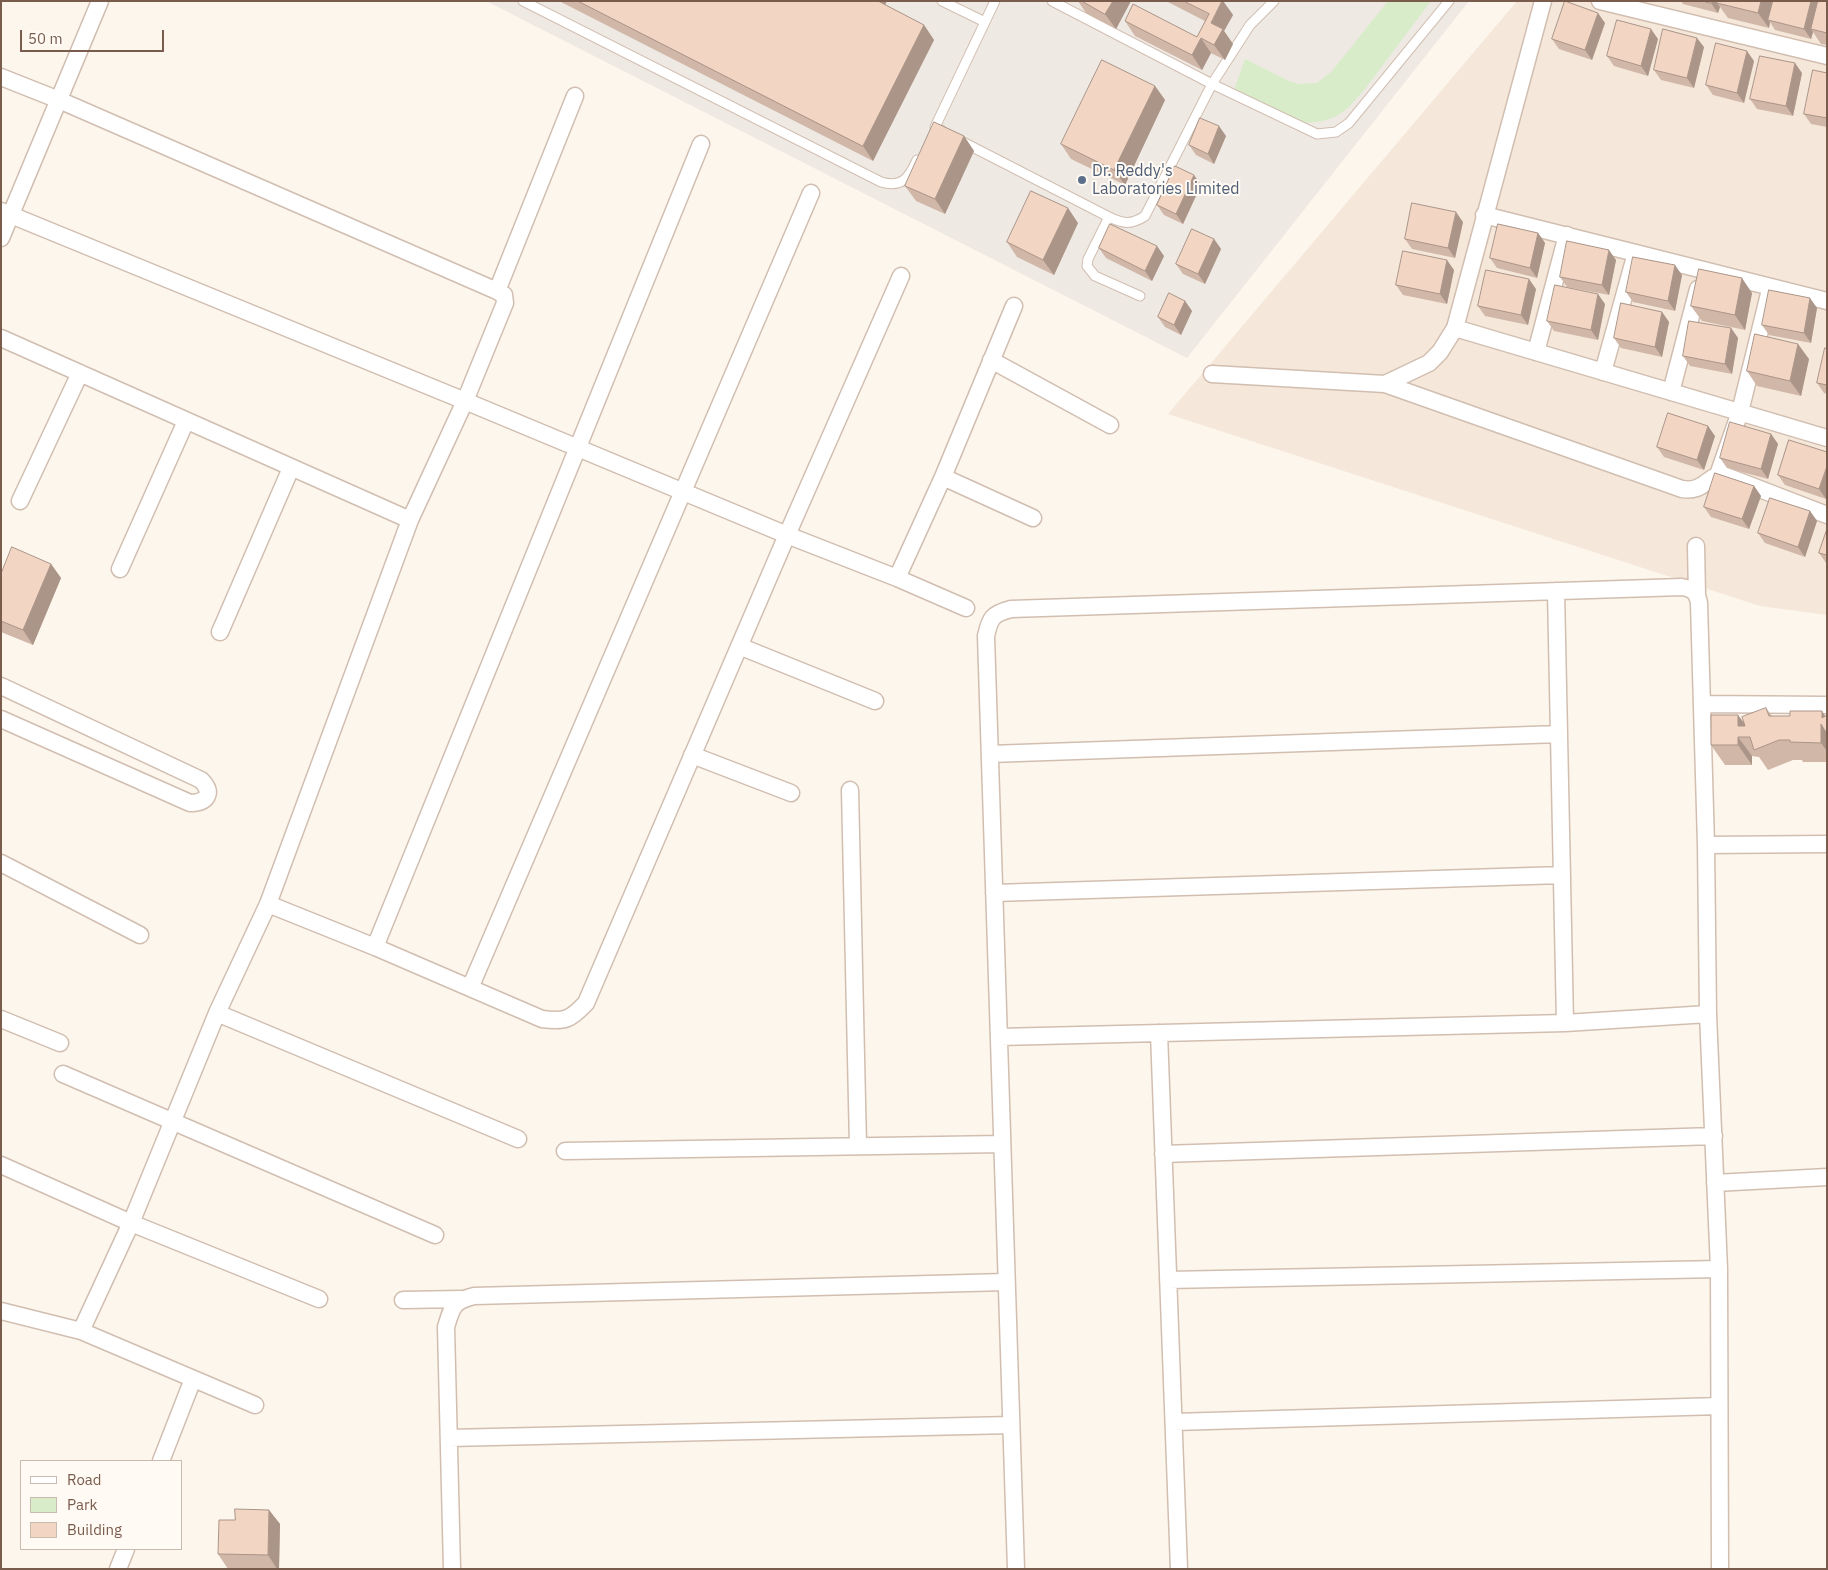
<!DOCTYPE html>
<style>
body{margin:0}
#map{position:relative;width:1828px;height:1570px;overflow:hidden;background:#fdf6ec;font-family:"IBM Plex Sans",sans-serif}
canvas{display:block}
.frame{position:absolute;inset:0;border:2px solid #7a5c4d;pointer-events:none}
.legend{position:absolute;left:20px;top:1460px;width:162px;height:90px;box-sizing:border-box;background:#fffaf3;border:1px solid #cabbb1;margin:0;padding:6px 9px;list-style:none;font-size:15px;color:#7a5c4d}
.legend li{display:flex;align-items:center;gap:10px;height:25px}
.legend b{width:25px;border:1px solid #cabbb1}
.scale{position:absolute;left:20px;top:30px;width:144px;height:22px;box-sizing:border-box;border:2px solid #7a5c4d;border-top:0;padding-left:6px;font-size:15px;line-height:18px;white-space:nowrap;color:#7a5c4d;-webkit-text-stroke:4px #fffaf3;paint-order:stroke}
</style>
<div id="map">
<canvas width="1828" height="1570"></canvas>
<div class="frame"></div>
<ul class="legend">
<li><b style="height:6px;background:#fff"></b>Road</li>
<li><b style="height:14px;background:#d8ecc9"></b>Park</li>
<li><b style="height:14px;background:#f3d5c3"></b>Building</li>
</ul>
<div class="scale">50 m</div>
</div>
<script>
const g = document.querySelector('canvas').getContext('2d');
g.lineJoin = 'round';
function fill(path, color) { g.fillStyle = color; g.fill(path, 'evenodd'); }
function stroke(path, color, width, dash) { g.strokeStyle = color; g.lineWidth = width; g.lineCap = dash ? 'butt' : 'round'; g.setLineDash(dash || []); g.stroke(path); }
function drawText(font, color, halo, rows, align = 'center') {
  g.font = font + ' "IBM Plex Sans",sans-serif'; g.lineWidth = 4; g.setLineDash([]); g.textBaseline = 'middle'; g.strokeStyle = halo; g.fillStyle = color; for (const [text, x, y, turn = 0] of rows) {
    g.save(); g.translate(x, y); g.rotate((+turn || 0) * Math.PI / 180); g.textAlign = isNaN(turn) ? turn : align; if (halo) g.strokeText(text, 0, 0); g.fillText(text, 0, 0); g.restore();
  }
}
const residential = new Path2D(`
 M1517 1H1827V615L1760 606 1168 414Z`);
const industrial = new Path2D(`
 M486 1H1469L1187 358Z`);
const green = new Path2D(`
 M1388 1H1431L1365 89 1348 108 1335 117 1323 121 1306 123 1234 90 1245 59 1289 81 1299 84 1317 83 1332 71Z`);
const lane = new Path2D(`
 M523 1 881 182C902 188 909 178 917 160
 M942 1 985 22
 M1052 1 1212 84 1317 134 1336 132 1349 123 1449 1
 M941 130 935 127 995 1
 M959 140 1109 217C1124 224 1131 225 1145 216L1212 84 1250 25 1274 1
 M1109 217 1088 259 1087 266 1095 276 1140 296`);
const street = new Path2D(`
 M1600 1 1827 56
 M1 77 59 100 497 291 504 295 505 303 465 401 410 520 268 904 217 1013 131 1223 1 1165
 M1 211 465 401 787 535 897 578 943 477 1014 306
 M1484 215 1827 301
 M1 238 100 1
 M497 291 575 96
 M1455 328 1827 438
 M1 338 410 520
 M1536 352 1567 235
 M991 360 1110 425
 M1603 372 1636 253
 M1212 374 1385 384 1429 363 1440 352 1455 328 1543 1
 M1385 384 1682 489C1700 492 1704 482 1718 475L1726 476 1827 515
 M1671 392 1698 289
 M1718 475 1740 412 1769 294
 M943 477 1033 518
 M20 501 80 373
 M1696 546 1697 595
 M120 569 186 421
 M897 578 966 608
 M1556 591 1565 1023
 M220 632 291 468
 M739 646 875 701
 M1 686 201 780C214 793 207 803 190 803L1 719
 M1702 704 1827 705
 M990 754 1559 734
 M692 755 791 793
 M850 790 858 1146
 M1706 845 1827 844
 M1 863 140 935
 M994 893 1562 875
 M268 904 375 947 542 1019C565 1022 570 1020 586 1003L787 535 901 276
 M375 947 701 144
 M470 988 811 193
 M217 1013 518 1139
 M1 1019 60 1043
 M1159 1033 1179 1569
 M999 1037 1565 1023 1708 1014
 M63 1074 435 1235
 M565 1151 1002 1144
 M1163 1154 1714 1136
 M1715 1183 1827 1177
 M1168 1280 1719 1269
 M403 1300 461 1299
 M1 1311 81 1331 255 1405
 M81 1331 131 1223 319 1299
 M1174 1422 1719 1406
 M449 1438 1011 1425
 M161 1461 193 1379
 M118 1569 126 1549
 M452 1569 446 1327C452 1307 453 1301 474 1296L1006 1282
 M1016 1569 986 636C990 618 992 614 1011 609L1682 587C1693 589 1697 592 1699 603L1706 845 1708 1014 1719 1269 1720 1569`);
const wall = new Path2D(`
 M559 1H887L885 5 924 25 934 40 873 161Z
 M1078 1H1131L1116 29 1086 13Z
 M1166 1H1223L1233 15 1224 31 1233 44 1225 60 1211 53 1202 70 1135 36 1125 21 1197 37 1205 21Z
 M1681 1H1827V45L1821 44 1813 32 1811 39 1775 30 1770 22 1769 28 1728 18 1720 7 1718 13 1683 4Z
 M1605 23 1592 60 1559 49 1552 39Z
 M1658 39 1648 76 1614 66 1607 56Z
 M1704 47 1694 88 1661 80 1654 70Z
 M1754 61 1744 103 1713 95 1706 85Z
 M1802 73 1793 116 1757 109 1750 99Z
 M1827 73V127L1811 124 1804 114Z
 M1155 86 1165 100 1125 185 1071 159 1061 144Z
 M964 136 974 151 945 214 916 201 905 186Z
 M1226 136 1214 164 1196 155 1189 145Z
 M1201 185 1183 224 1164 215 1157 205Z
 M1463 222 1455 258 1412 249 1405 239Z
 M1078 223 1054 275 1017 257 1007 242Z
 M1538 233 1545 243 1537 278 1497 268 1490 258Z
 M1214 239 1221 249 1205 284 1183 274 1176 264Z
 M1099 248 1164 256 1152 281 1106 258Z
 M1616 260 1609 295 1567 287 1560 277Z
 M1454 270 1447 304 1403 295 1396 285Z
 M1682 275 1675 311 1633 302 1626 292Z
 M1536 289 1528 325 1485 316 1478 306Z
 M1752 293 1745 330 1702 321 1691 306Z
 M1185 301 1192 311 1181 335 1165 327 1158 317Z
 M1605 304 1598 340 1554 331 1547 321Z
 M1817 308 1811 343 1769 335 1762 325Z
 M1662 312 1669 322 1662 357 1621 348 1614 338Z
 M1731 328 1738 338 1732 374 1690 366 1683 356Z
 M1827 348V394L1824 393 1817 383Z
 M1809 359 1801 396 1757 386 1747 371Z
 M1771 434 1778 444 1768 479 1727 468 1720 458Z
 M1715 436 1704 470 1664 457 1657 447Z
 M1789 440 1826 499 1785 485 1778 475Z
 M1754 486 1761 496 1749 529 1711 517 1704 507Z
 M1810 511 1817 521 1805 557 1765 543 1758 533Z
 M1827 529V563H1826L1819 553Z
 M51 564 61 578 33 645 1 632V574Z
 M1766 708 1772 716H1825L1827 715V762H1803L1802 760H1793L1768 770 1759 757 1752 756V765H1725L1711 745 1738 715 1744 723Z
 M269 1510 280 1524 279 1569H228L218 1554 235 1520Z`);
const shadedWall = new Path2D(`
 M873 1H887L881 13Z
 M1113 1H1131L1116 29 1105 14Z
 M1222 1H1223L1233 15 1224 31 1233 44 1225 60 1214 45 1211 23Z
 M1712 1H1721L1717 3 1720 7 1718 13 1711 3Z
 M1761 1H1775L1768 20 1770 22 1769 28 1758 13Z
 M1811 1H1820L1811 29 1813 32 1811 39 1804 29Z
 M1598 13 1605 23 1592 60 1585 50Z
 M924 25 934 40 873 161 863 146Z
 M1651 29 1658 39 1648 76 1641 66Z
 M1201 38 1211 53 1202 70 1192 55Z
 M1697 38 1704 47 1694 88 1687 78Z
 M1747 51 1754 61 1744 103 1737 93Z
 M1795 63 1802 73 1793 116 1786 106Z
 M1155 86 1165 100 1125 185 1114 170Z
 M1219 126 1226 136 1214 164 1208 154Z
 M964 136 974 151 945 214 935 199Z
 M1194 175 1201 185 1183 224 1176 214Z
 M1068 208 1078 223 1054 275 1043 260Z
 M1456 212 1463 222 1455 258 1448 248Z
 M1538 233 1545 243 1537 278 1530 268Z
 M1214 239 1221 249 1205 284 1198 274Z
 M1157 246 1164 256 1152 281 1145 271Z
 M1609 250 1616 260 1609 295 1602 285Z
 M1447 260 1454 270 1447 304 1440 294Z
 M1675 265 1682 275 1675 311 1668 301Z
 M1742 278 1752 293 1745 330 1735 315Z
 M1529 279 1536 289 1528 325 1521 315Z
 M1598 294 1605 304 1598 340 1591 330Z
 M1810 298 1817 308 1811 343 1804 333Z
 M1185 301 1192 311 1181 335 1174 325Z
 M1662 312 1669 322 1662 357 1655 347Z
 M1731 328 1738 338 1732 374 1725 364Z
 M1798 344 1809 359 1801 396 1790 381Z
 M1708 426 1715 436 1704 470 1697 460Z
 M1771 434 1778 444 1768 479 1761 469Z
 M1827 466V498L1826 499 1819 489Z
 M1754 486 1761 496 1749 529 1742 519Z
 M1810 511 1817 521 1805 557 1798 547Z
 M51 564 61 578 33 645 23 630Z
 M1822 711 1827 719 1822 718Z
 M1738 715 1752 734 1750 737 1738 726Z
 M1821 724 1827 731V751L1821 743Z
 M1738 737 1752 756V765L1738 745Z
 M269 1510 280 1524 279 1569H277L268 1555Z`);
const building = new Path2D(`
 M578 1H878L924 25 863 146Z
 M1082 1H1113L1105 14Z
 M1184 1H1222L1211 23 1223 29 1214 45 1201 38 1192 55 1125 21 1133 4 1197 37 1209 14Z
 M1565 1 1598 13 1585 50 1552 39Z
 M1703 1H1712L1711 3Z
 M1717 1H1761L1758 13 1717 3Z
 M1773 1H1811L1804 29 1768 20Z
 M1818 1H1827V33L1811 29Z
 M1617 20 1651 29 1641 66 1607 56Z
 M1663 29 1697 38 1687 78 1654 70Z
 M1716 43 1747 51 1737 93 1706 85Z
 M1760 56 1795 63 1786 106 1750 99Z
 M1102 60 1155 86 1114 170 1061 144Z
 M1813 70 1827 73V118L1804 114Z
 M1200 118 1219 126 1208 154 1189 145Z
 M934 122 964 136 935 199 905 186Z
 M1175 166 1194 175 1176 214 1157 205Z
 M1031 191 1068 208 1043 260 1007 242Z
 M1412 203 1456 212 1448 248 1405 239Z
 M1110 224 1157 246 1145 271 1099 248Z
 M1498 224 1538 233 1530 268 1490 258Z
 M1192 229 1214 239 1198 274 1176 264Z
 M1567 241 1609 250 1602 285 1560 277Z
 M1403 251 1447 260 1440 294 1396 285Z
 M1633 257 1675 265 1668 301 1626 292Z
 M1699 269 1742 278 1735 315 1691 306Z
 M1486 270 1529 279 1521 315 1478 306Z
 M1555 285 1598 294 1591 330 1547 321Z
 M1769 290 1810 298 1804 333 1762 325Z
 M1169 293 1185 301 1174 325 1158 317Z
 M1621 303 1662 312 1655 347 1614 338Z
 M1689 321 1731 328 1725 364 1683 356Z
 M1755 334 1798 344 1790 381 1747 371Z
 M1825 348H1827V385L1817 383Z
 M1668 413 1708 426 1697 460 1657 447Z
 M1730 422 1771 434 1761 469 1720 458Z
 M1789 440 1827 452V466L1819 489 1778 475Z
 M1715 473 1754 486 1742 519 1704 507Z
 M1770 498 1810 511 1798 547 1758 533Z
 M1827 529V555L1819 553Z
 M12 547 51 564 23 630 1 621V574Z
 M1766 708 1769 716H1790V711H1822V718L1827 715V734L1821 724V743L1790 742V740H1779L1754 750 1750 737H1738V745H1711V715H1738V726H1745L1742 717Z
 M235 1509 269 1510 268 1555 218 1554 219 1520H235Z`);
const markers = [
 [1082,180,5,"#5c6f8a"]
];
const serviceNames = [
 ["Dr. Reddy's",1092,171],
 ["Laboratories Limited",1092,189]
];
fill(residential, '#f5e8da');
fill(industrial, '#efe9e4');
fill(green, '#d8ecc9');
stroke(lane, '#d1beb0', 11);
stroke(street, '#d1beb0', 19);
stroke(lane, '#fff', 9);
stroke(street, '#fff', 16);
fill(wall, '#d1b7a8');
fill(shadedWall, '#aa9588');
fill(building, '#f3d5c3');
stroke(building, '#aa9588', 1);
for (const [x, y, r, color] of markers) { const dot = new Path2D(); dot.arc(x, y, r, 0, 2 * Math.PI); g.fillStyle = color; g.fill(dot); stroke(dot, '#fffaf3', 2); }
drawText('16px', '#4e5e75', '#fffaf3', serviceNames, 'left');
</script>
